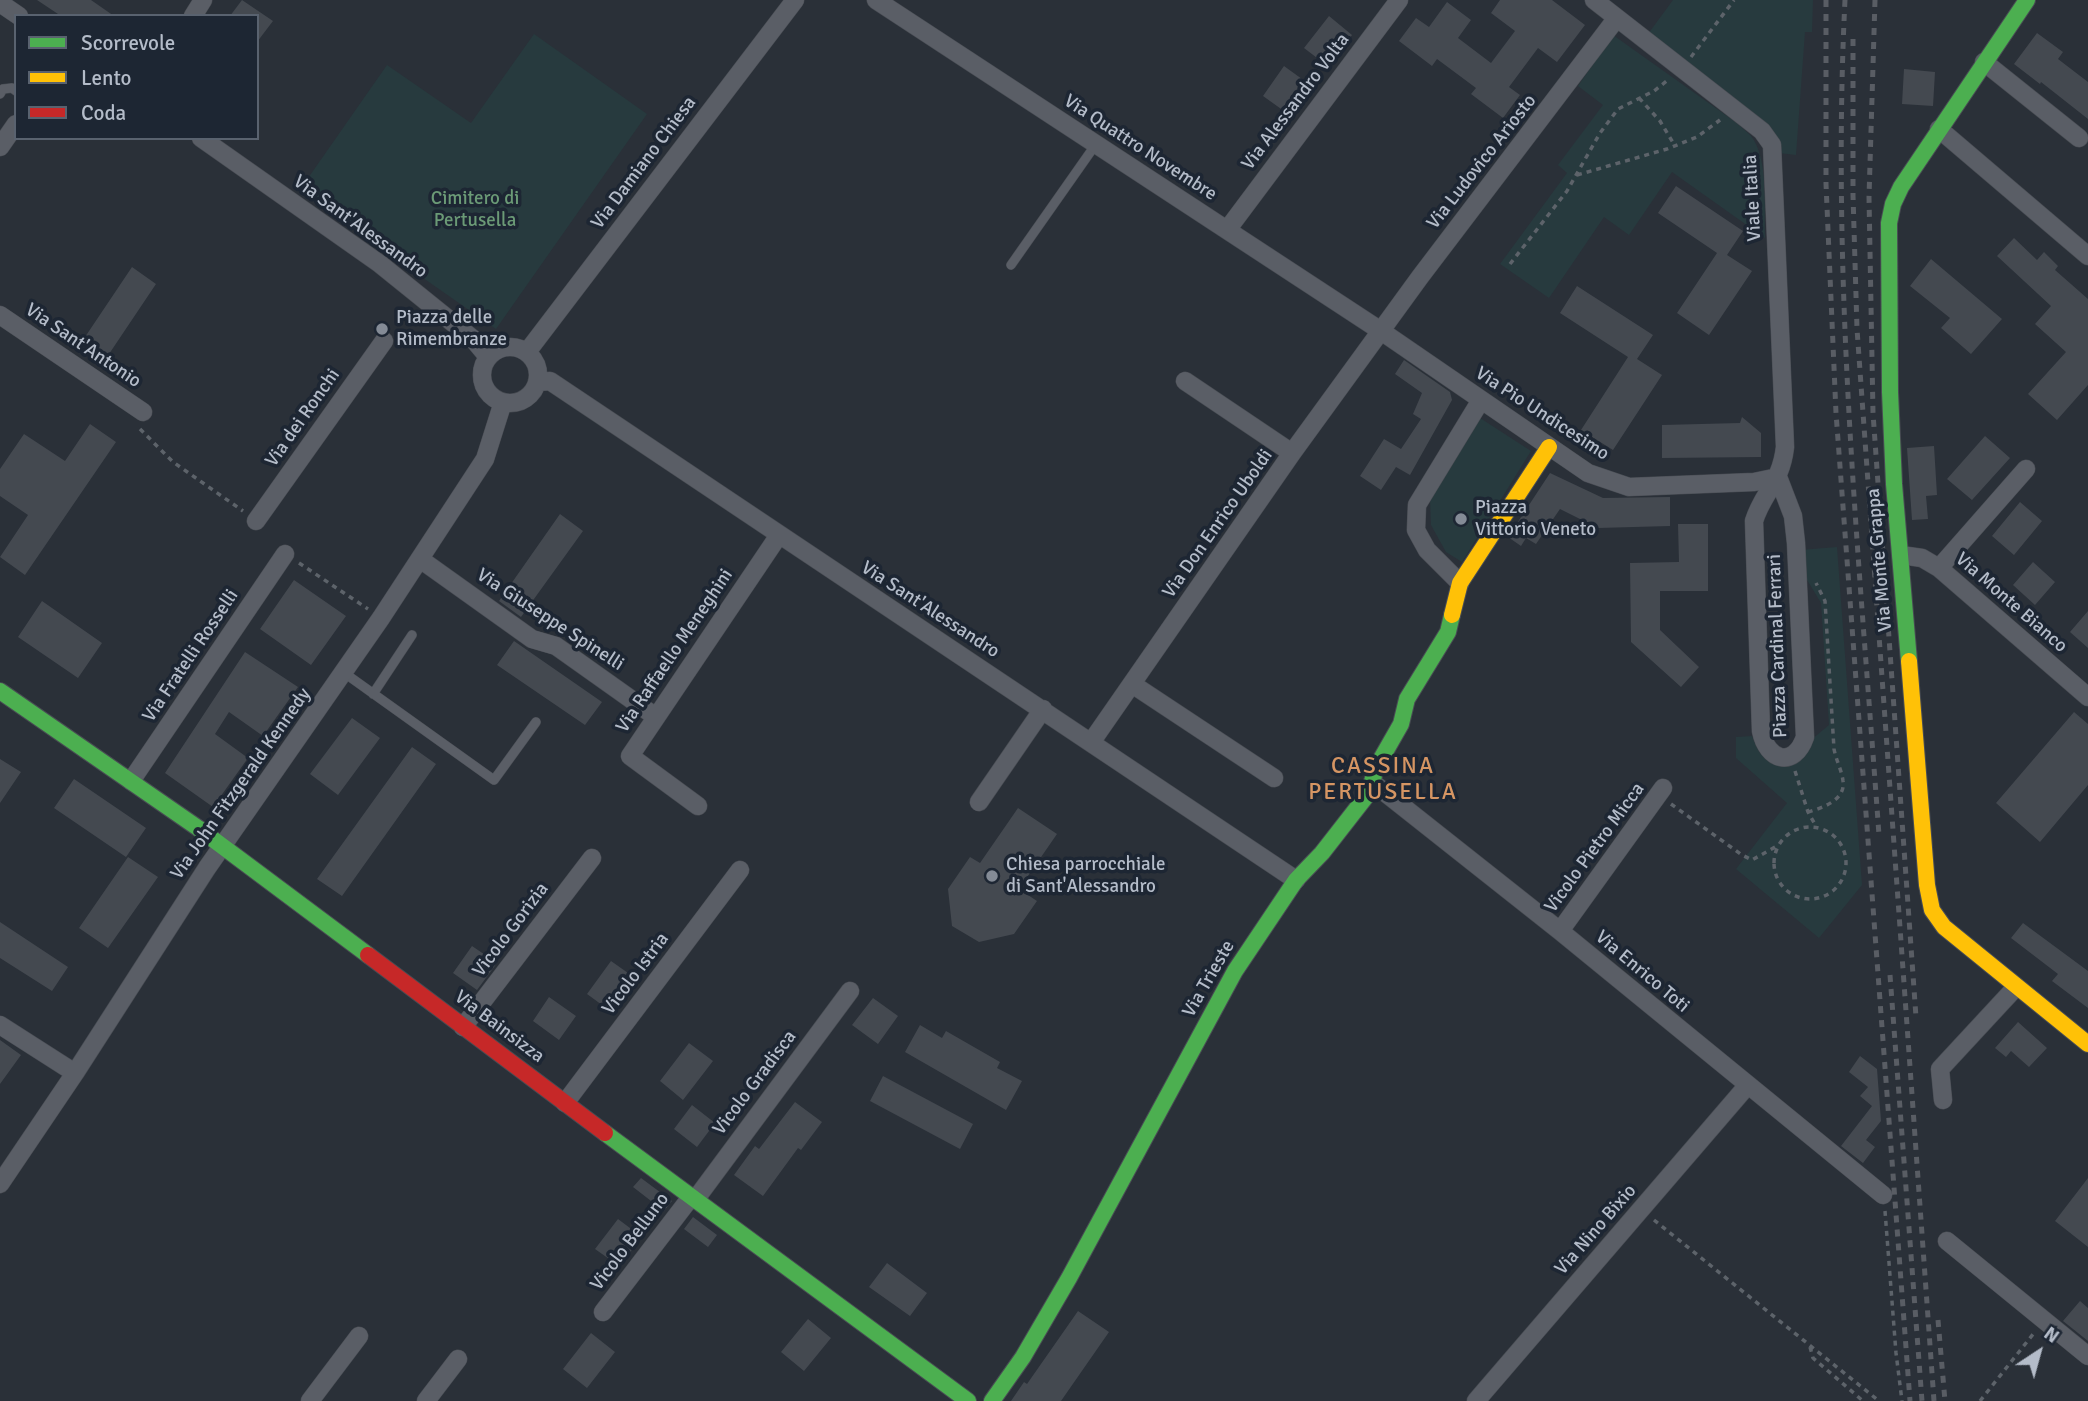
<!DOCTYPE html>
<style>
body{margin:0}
#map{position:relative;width:2088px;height:1401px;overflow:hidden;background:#2a3038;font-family:Signika,sans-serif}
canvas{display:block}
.legend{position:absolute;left:14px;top:14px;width:245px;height:126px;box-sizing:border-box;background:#1d2633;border:2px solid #59626f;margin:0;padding:9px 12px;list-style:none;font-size:21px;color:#b4bcc9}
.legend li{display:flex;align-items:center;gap:14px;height:35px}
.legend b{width:35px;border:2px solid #59626f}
.north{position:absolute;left:2004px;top:1317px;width:70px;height:70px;-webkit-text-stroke:5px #1d2633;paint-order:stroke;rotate:36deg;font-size:19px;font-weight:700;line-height:28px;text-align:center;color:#b4bcc9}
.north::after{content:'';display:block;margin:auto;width:24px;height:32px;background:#b4bcc9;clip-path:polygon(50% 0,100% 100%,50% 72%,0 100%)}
</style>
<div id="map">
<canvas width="2088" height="1401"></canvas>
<ul class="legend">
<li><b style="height:9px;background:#4caf50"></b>Scorrevole</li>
<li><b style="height:9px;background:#ffc107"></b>Lento</li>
<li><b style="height:9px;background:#c62828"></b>Coda</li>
</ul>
<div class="north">N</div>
</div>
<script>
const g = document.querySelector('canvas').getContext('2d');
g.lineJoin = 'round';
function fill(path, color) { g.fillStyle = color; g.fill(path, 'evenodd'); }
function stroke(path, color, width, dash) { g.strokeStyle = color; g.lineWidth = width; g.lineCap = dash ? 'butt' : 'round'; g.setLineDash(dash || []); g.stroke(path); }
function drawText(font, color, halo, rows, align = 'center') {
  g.font = font + ' Signika,sans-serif'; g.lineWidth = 7; g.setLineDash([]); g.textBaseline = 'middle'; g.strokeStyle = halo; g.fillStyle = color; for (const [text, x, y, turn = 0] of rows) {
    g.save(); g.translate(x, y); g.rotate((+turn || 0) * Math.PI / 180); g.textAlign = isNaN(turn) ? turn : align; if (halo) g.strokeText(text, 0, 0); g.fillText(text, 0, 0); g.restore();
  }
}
const green = new Path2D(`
 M1673 0H1813L1812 32H1805L1796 155 1779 153 1648 34Z
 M534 34 647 114 496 329 299 191 387 65 471 123Z
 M1613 35 1734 121C1740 126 1746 131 1751 136 1769 159 1764 209 1765 238L1672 172 1629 235 1604 217 1549 298 1500 264 1567 173 1558 165 1603 105 1578 86Z
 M1480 418 1531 451 1462 562 1446 552 1431 525 1430 498Z
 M1837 547 1862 885 1819 938 1736 869 1787 803 1736 758V737L1752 736C1759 753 1761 760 1781 765L1829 725 1821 603 1801 570 1800 550Z`);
const building = new Path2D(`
 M37 0H91L114 16H61Z
 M242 0 273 21 257 42V16H230Z
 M1500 0H1552L1585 25 1557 62 1538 48 1509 87 1520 95 1503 118 1471 94 1476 88 1437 59 1432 66 1399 41 1416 18 1429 27 1447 2 1471 20 1458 38 1491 63 1515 31 1491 13Z
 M1329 16 1352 35 1330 64H1325L1304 48Z
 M2037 33 2063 52 2058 59 2088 82V119L2041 82 2040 84 2014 64Z
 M1284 66 1313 87 1291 116 1263 96Z
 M1904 69 1935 72 1933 106 1902 104Z
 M1676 186 1743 231 1727 255 1752 271 1709 335 1677 313 1717 253 1658 213Z
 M2014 238 2037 260 2044 252 2058 266 2055 270 2088 299V385L2057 420 2028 394 2066 352 2035 324 2051 306 1997 256Z
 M1931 259 2002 319 1971 354 1941 328 1950 318 1910 286Z
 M132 267 156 284 107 357 83 340Z
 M1577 286 1653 335 1637 359 1662 375 1613 450 1581 430 1628 357 1560 313Z
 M1404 360 1450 392 1452 400 1410 475 1396 467 1381 490 1360 476 1384 439 1401 449 1421 419 1413 414 1422 393 1395 374Z
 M1742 417 1761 433V457L1662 458V425L1740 423Z
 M90 424 116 442 25 575 0 557 28 515 0 496V469L24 434 65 461Z
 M1985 436 2010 458 1972 500 1947 479Z
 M1934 446 1937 495 1926 496 1928 519 1912 520 1907 448Z
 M1550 473 1603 498 1670 497V526L1598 528 1560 509 1536 544 1526 538 1521 546 1508 537Z
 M2020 502 2042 521 2014 555 1992 536Z
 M560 514 583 531 521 617 499 601Z
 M1678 524H1708V591H1660V630L1699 667 1681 687 1631 642 1630 563 1679 562Z
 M2033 562 2055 582 2035 605 2013 585Z
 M294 580 346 616 311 665 260 629Z
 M42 601 102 643 78 678 18 637Z
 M2088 611V648L2070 632Z
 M514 641 602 702 585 725 497 665Z
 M245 652 298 687 263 736 229 712 215 734 248 758 213 807 165 773Z
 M2074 712 2088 724V785L2040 842 1996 803Z
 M352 718 380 738 338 795 310 774Z
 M412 747 436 764 342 896 317 879Z
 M0 759 21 772 0 803Z
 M74 779 146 828 126 857 54 808Z
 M1018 808 1057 834 1019 889 1037 901 1014 934 979 942 952 926 948 889 970 857 980 863Z
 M128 857 158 877 108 948 79 928Z
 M0 922 68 967 52 991 0 958Z
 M2023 923 2088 971V1008L2052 981 2058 974 2011 938Z
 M472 946 497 963 477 990 453 973Z
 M611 961 638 980 613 1013 587 994Z
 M549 997 576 1016 559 1040 533 1021Z
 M873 998 898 1016 878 1044 852 1025Z
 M2018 1022 2047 1048 2029 1067 2011 1051 2006 1057 1995 1048Z
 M920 1025 942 1038 946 1031 1000 1062 997 1068 1022 1081 1006 1110 905 1052Z
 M0 1040 21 1055 0 1084Z
 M689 1043 713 1061 683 1100 660 1081Z
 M1860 1056 1877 1069 1881 1121 1866 1140 1875 1147 1863 1163 1841 1146 1872 1106 1860 1096 1868 1087 1849 1072Z
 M883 1076 973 1124 960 1149 870 1101Z
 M795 1102 822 1122 801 1150 798 1148 763 1196 734 1175 755 1146 759 1149Z
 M692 1105 715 1123 697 1147 674 1129Z
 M641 1178 672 1201 664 1211 633 1187Z
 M2088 1178V1247L2055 1221Z
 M693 1217 717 1235 708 1247 684 1229Z
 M618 1219 642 1237 619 1266 595 1249Z
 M887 1263 927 1293 910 1316 869 1287Z
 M2080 1301 2088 1308V1341L2063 1321Z
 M1078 1311 1109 1332 1061 1401H1011L1024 1382 1027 1384Z
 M808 1319 831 1338 804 1371 781 1352Z
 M591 1333 615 1352 587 1388 563 1369Z`);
const path = new Path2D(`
 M1691 57 1734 0
 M1639 98 1660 121 1675 146
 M1577 175 1667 149 1697 137 1720 120
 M1510 264 1567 191 1600 133 1618 109 1654 91 1668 80
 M140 429 173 462 243 511
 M299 563 368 609
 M1795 771 1808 812 1817 828
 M1671 804 1742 855 1752 860 1777 846
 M1808 812C1822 808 1846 800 1843 781 1842 771 1836 760 1834 749L1825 601 1816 583
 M1774 863a36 36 0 1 1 72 0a36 36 0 1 1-72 0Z
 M1885 1211 1896 1353 1902 1401
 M1654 1220 1879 1401
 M1810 1347 1813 1358 1863 1401
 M1980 1401 2034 1333`);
const lane = new Path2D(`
 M0 94 3 89 12 88 16 91
 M1011 265 1096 144
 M343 672 494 780 536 722
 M373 694 412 635`);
const street = new Path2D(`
 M876 0 1381 331 1588 473 1629 487 1754 482 1778 477
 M1594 0 1762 131 1772 145 1785 447C1781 483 1763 492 1754 521L1761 731C1767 761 1794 769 1805 737L1796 543 1793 516 1778 477
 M0 3 19 16
 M193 16 203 0
 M1984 62 2079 138
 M1939 129 2088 256
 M201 138 380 264 473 339 488 357
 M0 147 16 124
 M1227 230 1399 0
 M0 315 143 412
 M482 375a28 28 0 1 1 56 0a28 28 0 1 1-56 0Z
 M527 352 795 0
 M1185 381 1292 453
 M537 382 550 381 1296 880
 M256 521 384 341
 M1901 555 1922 558 1939 568 2088 697
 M420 559 532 639 556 646 656 717
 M1939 568 2026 469
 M1460 583 1427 550 1416 530 1417 505 1481 400
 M1132 684 1274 778
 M1092 741 1292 453 1420 277 1616 19
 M131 781 285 554
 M1373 783 1560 931 1883 1195
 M979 802 1043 709
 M698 806 630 756 779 535
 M1560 931 1663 788
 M0 1025 75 1073
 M463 1027 592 858
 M1943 1100 1940 1069 2016 987
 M565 1103 740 870
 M0 1184 75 1073 207 868 381 618 485 459 503 402
 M695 1200 850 991
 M1947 1241 2088 1356
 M603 1312 691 1197
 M310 1401 359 1336
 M426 1401 458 1359
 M1476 1401 1747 1086`);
const fast = new Path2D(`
 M1909 661 1894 484 1890 392 1889 223 1893 204 1901 187 2027 0
 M0 691 198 828 368 955
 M605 1133 968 1401
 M992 1401 1023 1357 1069 1278 1235 971 1296 880 1322 853 1368 794 1377 766 1401 724 1407 699 1448 632 1452 615`);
const slow = new Path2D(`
 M1452 615 1460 583 1549 447
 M1909 661 1927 885 1932 910 1944 927 2088 1044`);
const jam = new Path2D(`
 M368 955 605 1133`);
const rail = new Path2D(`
 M1826 0V184L1836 413 1910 1401
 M1845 0C1831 279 1859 557 1879 835
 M1875 0 1869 197 1873 413 1916 1017
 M1853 39V195L1857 329 1934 1401
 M1890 975 1922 1401
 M1938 1320 1945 1401`);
const markers = [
 [382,329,7,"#848b96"],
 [1461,519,7,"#848b96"],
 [992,876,7,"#848b96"]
];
const streetNames = [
 ["Via Alessandro Volta",1296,102,-53],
 ["Via Quattro Novembre",1140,148,33],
 ["Via Ludovico Ariosto",1482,162,-52],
 ["Via Damiano Chiesa",644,163,-53],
 ["Viale Italia",1753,198,-93],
 ["Via Sant'Alessandro",360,227,36],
 ["Via Sant'Antonio",83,346,34],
 ["Via Pio Undicesimo",1542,414,33],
 ["Via dei Ronchi",303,418,-55],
 ["Via Don Enrico Uboldi",1218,524,-55],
 ["Via Monte Grappa",1880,560,-95],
 ["Via Monte Bianco",2011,603,41],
 ["Via Sant'Alessandro",930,610,33],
 ["Via Giuseppe Spinelli",550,620,33],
 ["Piazza Cardinal Ferrari",1778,646,-92],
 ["Via Raffaello Meneghini",675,651,-56],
 ["Via Fratelli Rosselli",191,656,-56],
 ["Via John Fitzgerald Kennedy",241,784,-55],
 ["Vicolo Pietro Micca",1595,848,-54],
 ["Vicolo Gorizia",511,930,-53],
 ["Via Enrico Toti",1642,972,40],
 ["Vicolo Istria",636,974,-53],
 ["Via Trieste",1209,979,-60],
 ["Via Bainsizza",499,1027,37],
 ["Vicolo Gradisca",755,1083,-53],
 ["Via Nino Bixio",1596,1230,-49],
 ["Vicolo Belluno",630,1242,-53]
];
const parkNames = [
 ["Cimitero di",475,199],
 ["Pertusella",475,221]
];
const poiNames = [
 ["Piazza delle",396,318],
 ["Rimembranze",396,340],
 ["Piazza",1475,508],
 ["Vittorio Veneto",1475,530],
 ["Chiesa parrocchiale",1006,865],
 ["di Sant'Alessandro",1006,887]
];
const quarterNames = [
 ["CASSINA",1383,767],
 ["PERTUSELLA",1383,793]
];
fill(green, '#273a3e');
fill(building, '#444950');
stroke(lane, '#484c53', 10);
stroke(street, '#484c53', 19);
stroke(fast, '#484c53', 18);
stroke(slow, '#484c53', 18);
stroke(jam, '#484c53', 18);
stroke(path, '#5d636a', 3.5, [5, 5]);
stroke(lane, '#5a5e66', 9);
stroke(street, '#5a5e66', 18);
stroke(fast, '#4caf50', 16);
stroke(slow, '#ffc107', 16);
stroke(jam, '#c62828', 16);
stroke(rail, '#595d64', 5, [7, 7]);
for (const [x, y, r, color] of markers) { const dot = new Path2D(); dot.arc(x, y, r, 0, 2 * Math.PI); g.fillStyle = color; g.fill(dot); stroke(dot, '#1d2633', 2.5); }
drawText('19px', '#b4bcc9', '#1d2633', streetNames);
drawText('19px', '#6b9a76', '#1d2633', parkNames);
drawText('19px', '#b4bcc9', '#1d2633', poiNames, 'left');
g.letterSpacing = '2px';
drawText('23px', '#d59563', '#1d2633', quarterNames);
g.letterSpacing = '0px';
</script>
